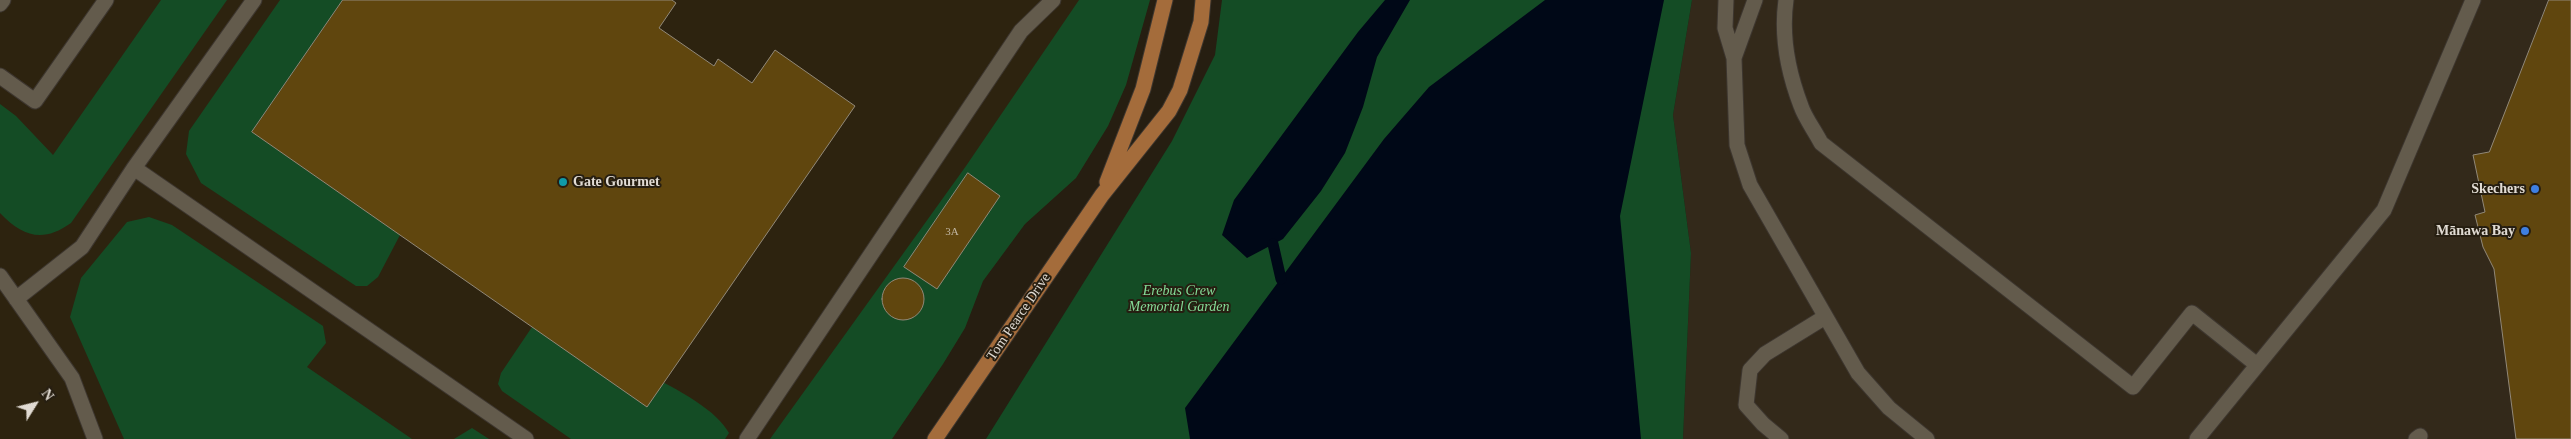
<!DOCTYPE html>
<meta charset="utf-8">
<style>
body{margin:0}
#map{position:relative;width:2571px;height:439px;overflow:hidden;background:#261e11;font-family:Georgia,serif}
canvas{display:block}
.north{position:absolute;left:10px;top:379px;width:50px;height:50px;-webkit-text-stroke:4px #261e11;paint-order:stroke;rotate:54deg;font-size:14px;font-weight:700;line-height:20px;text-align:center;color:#e1dbd3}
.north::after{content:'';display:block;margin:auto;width:18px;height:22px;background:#e1dbd3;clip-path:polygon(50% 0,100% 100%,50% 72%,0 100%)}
</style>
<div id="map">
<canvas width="2571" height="439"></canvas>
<div class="north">N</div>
</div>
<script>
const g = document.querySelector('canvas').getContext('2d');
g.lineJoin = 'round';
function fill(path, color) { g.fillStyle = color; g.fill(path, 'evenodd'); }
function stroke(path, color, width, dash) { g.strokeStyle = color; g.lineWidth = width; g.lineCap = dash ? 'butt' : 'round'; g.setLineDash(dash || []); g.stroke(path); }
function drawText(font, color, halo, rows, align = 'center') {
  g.font = font + ' Georgia,serif'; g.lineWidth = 4; g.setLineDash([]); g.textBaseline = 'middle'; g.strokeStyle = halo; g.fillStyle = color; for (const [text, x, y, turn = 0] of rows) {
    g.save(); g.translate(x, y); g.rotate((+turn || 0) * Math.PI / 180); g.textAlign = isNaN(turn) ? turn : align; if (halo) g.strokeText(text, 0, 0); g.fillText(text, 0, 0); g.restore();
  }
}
const commercial = new Path2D(`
 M1692 0H2571V439H1683L1691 253 1673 115Z`);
const built = new Path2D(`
 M0 0H1150L1126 85 1108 126 1076 178 1025 224 983 281 965 328 943 364 892 439H0Z`);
const green = new Path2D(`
 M161 0H227L71 223C43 243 23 237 0 213V104L16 116 53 155Z
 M280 0H343L252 132 400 235 378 277 367 286H356L201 183 186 154 189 131Z
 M1079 0H1150L1126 85 1108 126 1076 178 1025 224 983 281 965 328 943 364 892 439H770L966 166Z
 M1222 0H1692L1673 115 1691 253 1683 439H986L1172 141 1215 55Z
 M149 217 172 225 323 326 326 343 307 367 412 439H124L70 317 81 278 127 222Z
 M532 327C579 346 707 390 729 433L725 439H571L502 391 498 384 501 373Z
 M472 428 489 439H454Z`);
const water = new Path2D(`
 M1385 0H1410L1377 57 1363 107 1345 153 1321 191 1283 239 1247 258 1222 235 1234 200 1358 32Z
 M1545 0H1664L1620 216 1641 439H1190L1185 408 1384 139 1429 87Z`);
const stream = new Path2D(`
 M1273 244 1281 279`);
const building = new Path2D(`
 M343 0H672L676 3 659 28 714 66 718 59 752 83 775 50 855 106 647 407 252 132Z
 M2549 0H2571V439H2516L2494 269 2483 247 2475 215 2485 212 2473 155 2489 152Z
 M968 173 1000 196 937 289 904 267Z
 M882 299a21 21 0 1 1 42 0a21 21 0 1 1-42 0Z`);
const minor = new Path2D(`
 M1726 0 1725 28 1734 58 1737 145 1750 185 1858 373 1889 408 1927 439
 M1786 0C1781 35 1788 72 1801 106 1805 118 1815 131 1821 143L2133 387 2192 313 2257 365
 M0 4 3 0
 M1734 58 1755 0
 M0 76 35 101 106 0
 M134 168 526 439
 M0 276 72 378 95 439
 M16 299 82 247 134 168 254 0
 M747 439 1021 31 1053 0
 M1781 439 1763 424 1746 405 1750 370 1765 354 1825 317
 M2197 439 2384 210 2473 0
 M2416 439 2420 436`);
const major = new Path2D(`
 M1107 182 1143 89 1165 0
 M935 439 1102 195 1169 111 1180 90 1201 22 1203 0`);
const markers = [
 [563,182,5,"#0f9aa8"],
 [2535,189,5,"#3f7fe0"],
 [2525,231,5,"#3f7fe0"]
];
const numberNames = [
 ["3A",952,232]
];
const poiNames = [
 ["Gate Gourmet",573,182,"left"],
 ["Skechers",2525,189],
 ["Mānawa Bay",2515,231]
];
const parkNames = [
 ["Erebus Crew",1179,291],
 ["Memorial Garden",1179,307]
];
const streetNames = [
 ["Tom Pearce Drive",1019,317,-56]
];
fill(commercial, '#33291a');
fill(built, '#2d230f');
fill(green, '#144c25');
fill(water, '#000817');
stroke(stream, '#000817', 11);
fill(building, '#60460e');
stroke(building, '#918878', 1);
stroke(minor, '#3d362f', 17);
stroke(major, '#3d362f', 17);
stroke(minor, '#635b4c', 15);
stroke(major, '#a46c3b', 15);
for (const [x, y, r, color] of markers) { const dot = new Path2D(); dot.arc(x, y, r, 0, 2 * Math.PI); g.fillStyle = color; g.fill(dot); stroke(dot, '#261e11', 2); }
drawText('11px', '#c1b6a2', null, numberNames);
drawText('bold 14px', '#e1dbd3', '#261e11', poiNames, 'right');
drawText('italic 14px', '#84db97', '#261e11', parkNames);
drawText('14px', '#e1dbd3', '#261e11', streetNames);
</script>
